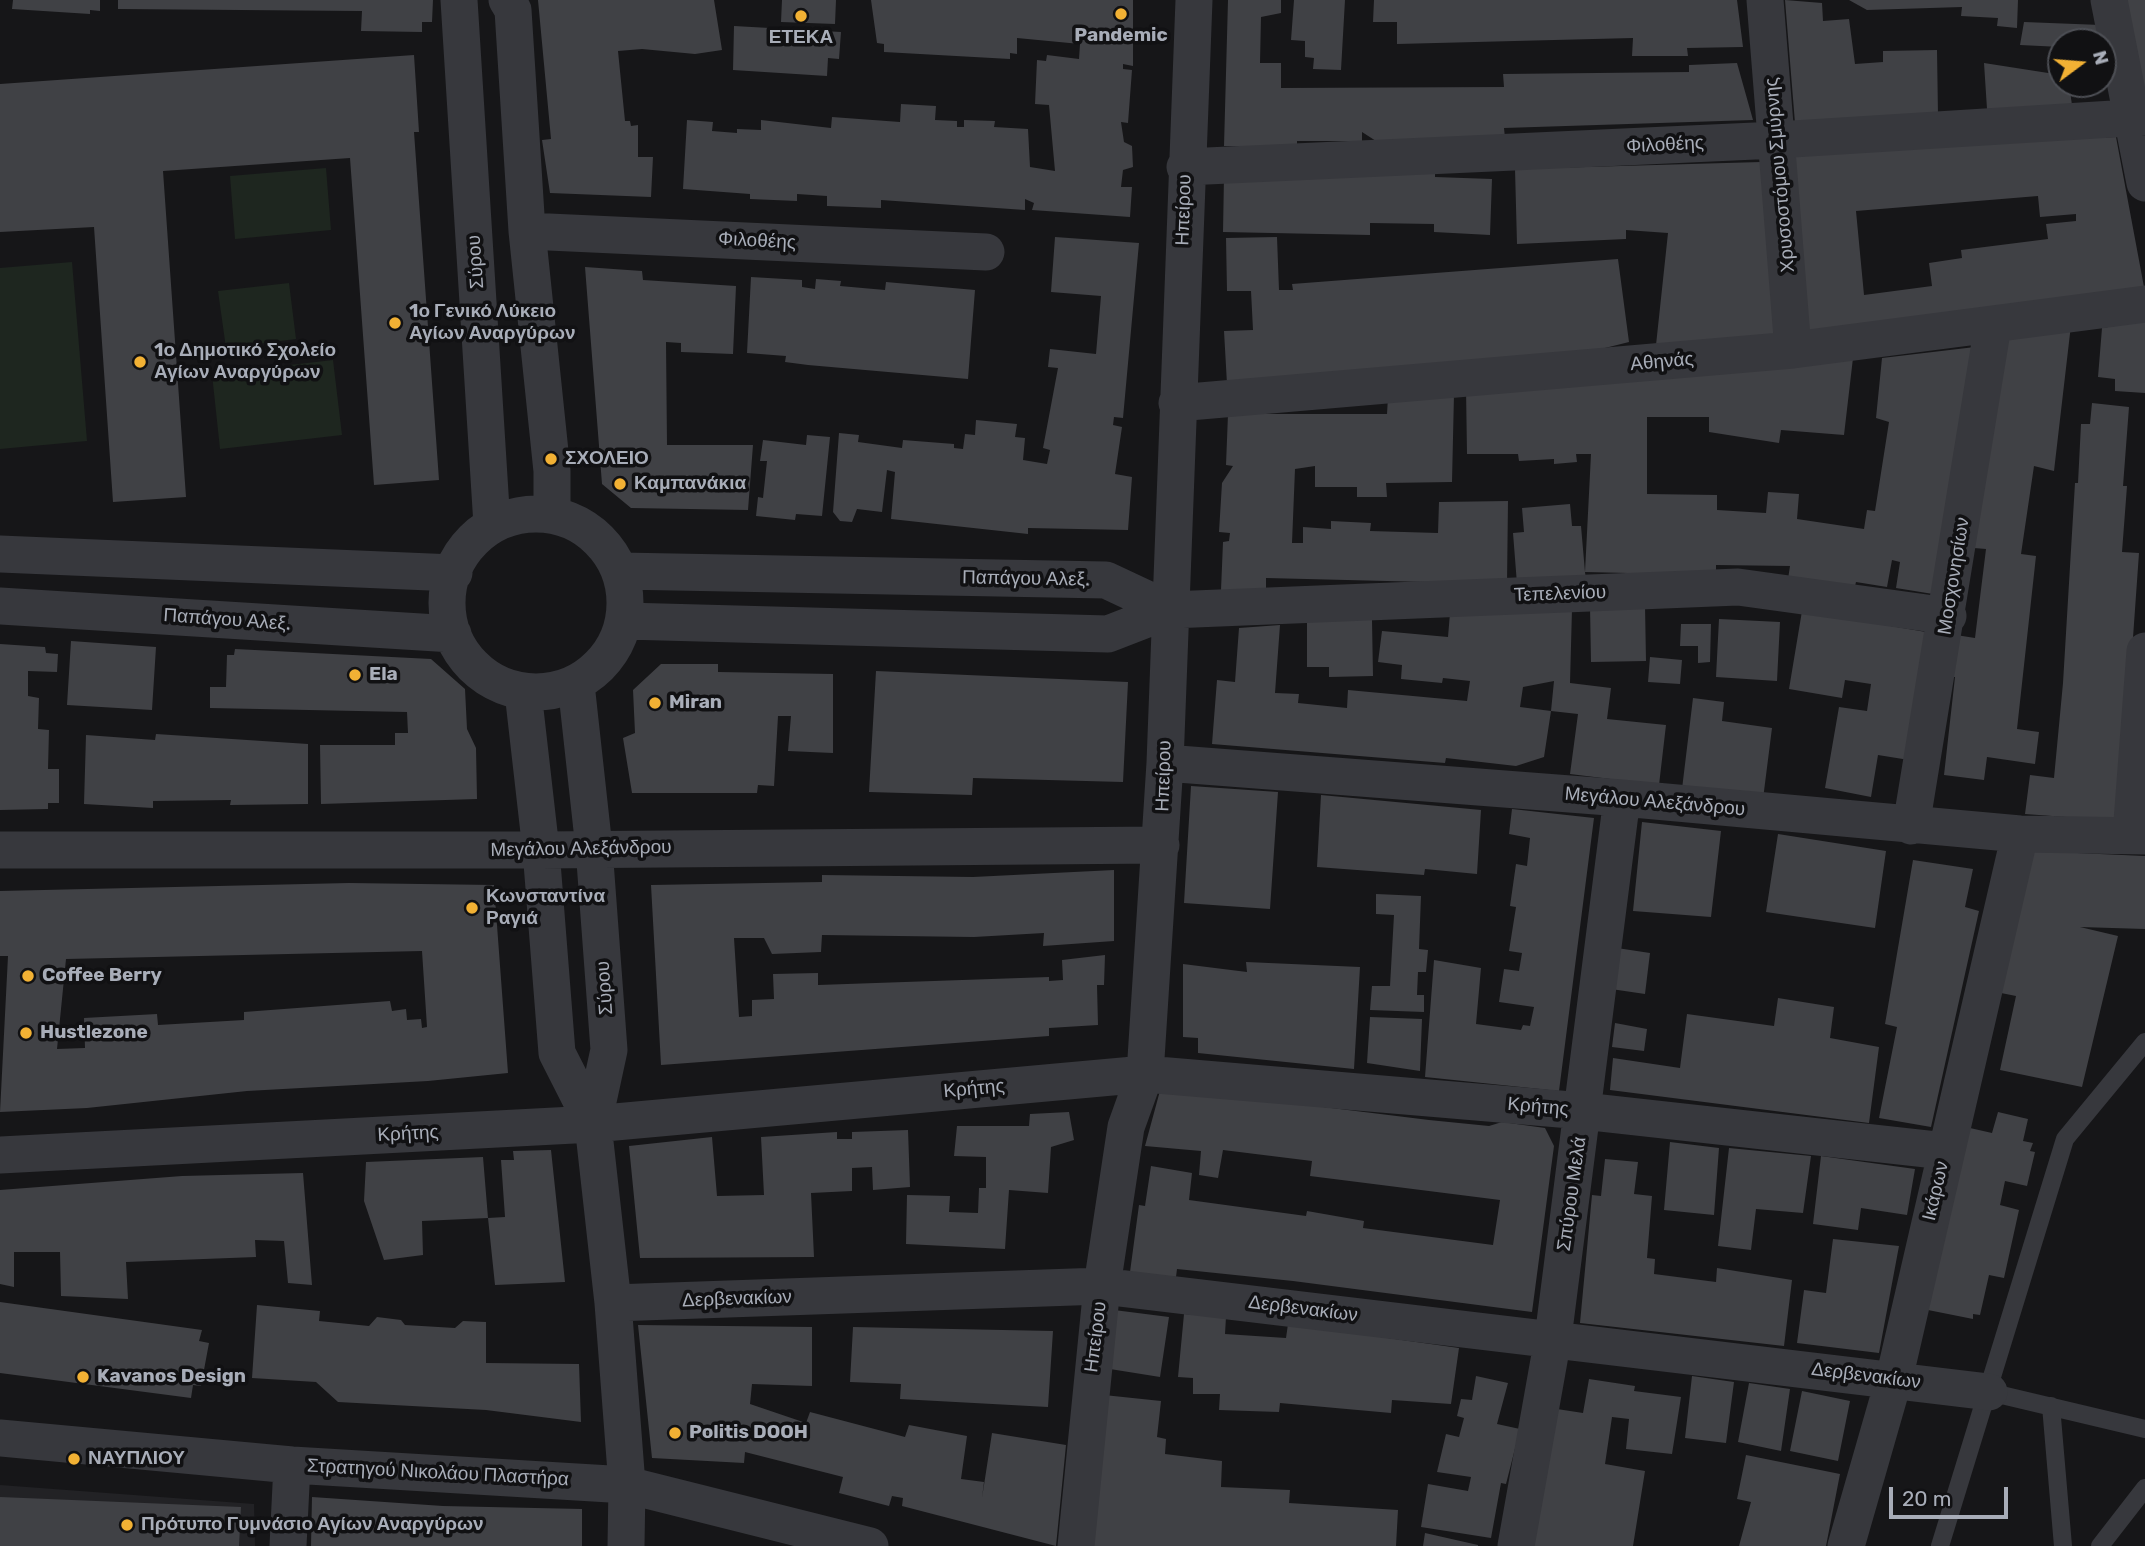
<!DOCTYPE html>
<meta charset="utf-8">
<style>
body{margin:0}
#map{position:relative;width:2145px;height:1546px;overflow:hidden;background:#161618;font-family:Rubik,sans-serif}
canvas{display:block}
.north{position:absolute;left:2047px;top:28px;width:70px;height:70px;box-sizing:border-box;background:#111113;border:2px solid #4d4f55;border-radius:50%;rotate:74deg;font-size:19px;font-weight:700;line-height:28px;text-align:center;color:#a8adb8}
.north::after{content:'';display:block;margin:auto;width:24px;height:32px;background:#f2b134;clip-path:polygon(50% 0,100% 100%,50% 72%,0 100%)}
.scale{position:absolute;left:1889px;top:1487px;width:119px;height:32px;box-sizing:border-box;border:4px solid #a8adb8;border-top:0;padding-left:9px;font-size:21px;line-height:24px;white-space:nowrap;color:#a8adb8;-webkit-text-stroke:5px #111113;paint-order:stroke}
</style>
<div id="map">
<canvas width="2145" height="1546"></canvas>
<div class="north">N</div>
<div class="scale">20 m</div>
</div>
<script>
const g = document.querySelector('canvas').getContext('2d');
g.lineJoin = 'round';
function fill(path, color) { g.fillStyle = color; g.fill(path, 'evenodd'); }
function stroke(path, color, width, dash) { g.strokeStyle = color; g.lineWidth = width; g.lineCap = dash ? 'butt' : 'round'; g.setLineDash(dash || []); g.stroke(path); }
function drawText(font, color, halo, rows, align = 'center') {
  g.font = font + ' Rubik,sans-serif'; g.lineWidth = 7; g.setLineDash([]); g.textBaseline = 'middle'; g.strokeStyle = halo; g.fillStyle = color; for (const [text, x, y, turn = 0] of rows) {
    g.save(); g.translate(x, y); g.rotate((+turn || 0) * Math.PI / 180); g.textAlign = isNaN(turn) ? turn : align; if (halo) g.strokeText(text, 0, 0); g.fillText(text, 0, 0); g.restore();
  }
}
const built = new Path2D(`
 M0 1485 254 1504 255 1546H0Z`);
const green = new Path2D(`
 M326 168 331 230 235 239 230 176Z
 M72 262 87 441 0 449V268Z
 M289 283 296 339 226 348 218 291Z
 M333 360 342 435 220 449 212 374Z`);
const building = new Path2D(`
 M13 0H100V11L90 10V14L12 9Z
 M118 0H433L432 22H422V32L361 31 362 11 118 9Z
 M538 0H714L722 50 695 54 642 49 618 51 625 121H630L631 126 638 125V157H653L651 197 550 193 542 140 551 139Z
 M782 0H836L835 24 781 22Z
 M871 0H1133V66L1123 64V69L1132 70 1128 123 1121 122 1124 142 1132 146 1133 167 1123 170 1121 187H1132L1130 217 1032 210 1034 203 1025 199V210L881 200V208L827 206V196L797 194V201L750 199V194L683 189 687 120 713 122 712 131 737 133V129L761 130V120L831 128 832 117 900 122 901 104 936 106 935 120 957 121V127H964V120L995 121 994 127 1028 129 1030 167 1055 171 1049 105 1035 104 1037 60 1046 61 1047 55 1079 59 1080 44 1017 38V54L1010 53V59L884 52V44L877 43Z
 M1228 0H1281V13L1261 17 1260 63H1281V88L1504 87 1503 74 1689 72V65L1737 63 1753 120 1504 128 1505 138 1376 141 1362 132V141H1297V147L1224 146Z
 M1294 0H1345L1341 70 1313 69 1314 58 1305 57V41L1291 40Z
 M1374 0H1737L1743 47 1687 48 1688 56H1632L1633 38 1397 44V22H1373Z
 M1785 0 1822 3 1823 21 1849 19 1855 64 1883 62V51L1937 50 1938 115 1795 123Z
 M1849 0H2018L2017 28 1997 26 1998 18 1961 16 1962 7 1867 10Z
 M2120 0H2145V102Z
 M2024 22 2101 25 2111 73H2103V42H2061V47L2020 45Z
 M734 26 841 32 839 59 828 58 827 76 733 70Z
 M414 55 419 132H414L439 480 374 485 350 158 163 171 186 497 113 502 94 227 0 232V84Z
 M1984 63 2061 75V84H2069L2072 105 1987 109Z
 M2116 137 2144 287 1809 333 1792 149ZM2038 196 2040 217 2076 214V221L2046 224 2048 239 1961 250 1962 258 1929 263 1932 286 1864 295 1856 211Z
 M1761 162 1781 335 1656 345 1668 233 1626 230V239L1517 244 1515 169Z
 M1370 170H1435V177L1492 179 1490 235 1434 232V224L1370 223V235L1223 232 1224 176 1370 177Z
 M1055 237 1139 243 1123 418 1114 417 1113 425 1122 427 1115 474 1132 477 1128 530 1028 528V534L891 519 895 472 887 470 882 512 857 509 852 522 840 521 833 512 839 433 859 435 858 442 902 448 903 440 954 444V448L963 449 965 434 975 435 976 420 1017 424 1015 437 1025 438 1023 460 1047 464 1050 450 1043 448 1058 368 1048 367 1050 349 1096 354 1101 296 1051 292Z
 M1277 237 1279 290H1293L1292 284 1618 259 1629 342 1581 354 1227 384 1224 331 1253 330 1251 291H1227L1226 238Z
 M585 267 642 271 643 280 736 286 733 354 681 352V343L666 342 667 445H753L748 510 631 508 602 484Z
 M751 277 802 280V287L815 289 816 279 841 281 840 286 885 290 886 282 975 290 968 379 808 365 785 362 786 356 747 353Z
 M2145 321V393L2115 391V379L2098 377 2102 328Z
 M2071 325 2054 471 2034 466 2021 554 2036 556 2017 729 2039 732 2035 764 1987 757 1984 780 1944 775 1955 677H1950L1956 635 1975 638 1986 549 1974 548 2004 335Z
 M1975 347 1933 594 1896 588 1900 562 1892 560 1887 587 1856 582 1854 590 1788 579 1790 566 1716 565V575L1585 572 1586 579 1517 584 1513 533 1524 532 1522 508 1570 504 1572 526H1581L1585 572 1591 454H1576L1577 462 1554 464V459L1519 461 1518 454H1467L1466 388 1853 358 1844 435 1781 430 1779 443 1709 432V417H1647V494L1717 495V510L1766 513 1768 492 1799 494 1797 519 1864 529 1867 510 1875 511 1889 422 1876 418 1882 358Z
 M1454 394 1452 482 1386 483 1387 497H1357V487H1315V466L1295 469 1292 543H1303V527L1331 529V521L1371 523 1370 531 1438 533 1439 502 1508 501 1507 584 1266 578V591L1221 590 1223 542 1229 541 1230 533 1219 532 1222 483 1233 466 1226 465 1228 414H1387L1388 397Z
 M2092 403 2129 407 2123 486H2127L2122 552 2139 553 2120 821 2025 814 2030 775 2054 778 2063 683 2075 483H2078L2081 424H2090Z
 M807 435 830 437 822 516 796 514 795 520 756 516 758 497 763 498 767 461H760L763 440 806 445Z
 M1645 605 1646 661 1591 662 1590 606Z
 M1572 609 1570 683 1611 688 1607 719 1666 725 1659 785 1570 774 1578 714 1551 711 1554 681 1523 687 1520 707 1551 711 1544 757 1516 766 1446 758 1445 763 1212 744 1217 680 1235 682 1239 628 1280 625 1275 693 1299 694 1298 703 1347 708 1348 690 1467 701 1470 681 1443 678 1442 683 1401 679 1402 665 1378 662 1382 631 1448 637 1450 613Z
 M1802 611 1932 633 1909 760 1878 755 1871 797 1825 788 1839 707 1867 711 1871 684 1845 680 1842 698 1789 689Z
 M1719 619 1780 622 1777 681 1716 677Z
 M1307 620H1372L1373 676 1329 677V667H1307Z
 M1681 624H1711L1710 662 1698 663V646H1680Z
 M71 641 156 647 152 710 67 705Z
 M0 644 45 647 46 653 58 654 57 672 28 671V696L39 698 38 729 49 730 48 769H59V803H48V809L0 810Z
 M235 649 431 659 465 689 467 729 476 748 477 799 321 804 320 745H395V733H408L407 712 210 708V687H226L227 655H234Z
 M1650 657 1682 660 1680 684 1648 682Z
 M661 664H718V672L833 674V753L788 751 791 716H778L774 786 758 785 757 793H632L623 738 635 733 633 690Z
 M876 671 1128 682 1123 782 973 778 972 795 869 792Z
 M1693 698 1724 702 1722 721 1772 728 1763 799 1682 789Z
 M156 734 308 744V804L230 805 231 800 153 801V808L84 804 86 735 155 740Z
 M1191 786 1278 792 1270 909 1184 903Z
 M1321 795 1481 810 1477 874 1425 869 1424 875 1317 867Z
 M1512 809 1594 818 1559 1091 1425 1077 1434 960 1481 968 1476 1024 1521 1030 1523 1025 1530 1026 1534 1007 1499 1002 1504 969 1519 971 1522 953 1509 951 1516 907 1510 906 1516 864 1527 866 1530 838 1509 834Z
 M1642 822 1721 831 1711 917 1633 911Z
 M1778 834 1886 851 1875 928 1766 912Z
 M2032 851 2145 856V929L2080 927 2118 936 2082 1087 2000 1070 2016 996 2001 993Z
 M1913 860 1973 869 1965 907 1979 911 1931 1127 1879 1118 1897 1027 1885 1024Z
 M1114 870V941L1043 946 1044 933 974 937 822 935 821 952 772 954 764 938H734L739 1017 752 1016V1000L774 999 773 974 818 973V985L1049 977V981L1063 980 1062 960 1105 955 1104 985H1097L1098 1025 1049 1028V1036L661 1065 651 885 822 882V875L973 877Z
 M349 883 494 885 508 1073 428 1081 247 1091 87 1108 0 1112 8 956H0V891ZM422 951 427 1027 422 1028 421 1019 407 1020 406 1009 392 1011 390 1001 244 1012V1020L158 1025 157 1014 84 1018 85 1048 57 1049 66 959Z
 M1376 894 1421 896 1419 949 1428 950 1426 972H1418L1417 995H1424V1012L1370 1010 1372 986H1390L1394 915 1376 914Z
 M1617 948 1650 953 1645 994 1611 989Z
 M1246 962 1360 967 1354 1069 1198 1053V1038L1183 1037V964L1247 972Z
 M1778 998 1834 1007 1830 1038 1879 1047 1869 1123 1610 1090 1613 1058 1680 1068 1687 1014 1774 1026Z
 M1370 1017 1422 1019 1420 1071 1367 1063Z
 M1615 1023 1647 1029 1644 1051 1612 1047Z
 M1161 1087 1429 1120 1489 1126 1502 1122 1545 1128 1554 1146 1532 1312 1293 1281 1177 1269 1176 1277 1130 1272 1139 1205 1145 1206 1151 1166 1192 1173 1189 1200 1306 1216 1307 1211 1364 1221 1363 1228 1493 1245 1500 1200 1310 1176 1312 1161 1223 1150 1218 1178 1199 1175 1201 1151 1145 1146Z
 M1069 1112 1074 1140 1051 1147 1048 1193 1009 1190 1005 1249 906 1244 907 1195 950 1196 949 1212 978 1213 979 1188H986V1157L954 1156 957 1126H1029L1030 1114Z
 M1998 1112 2028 1119 2023 1141 2033 1143 2030 1151 2035 1152 2027 1186 2005 1181 2000 1205 2019 1210 2004 1278 1989 1275 1980 1315 1973 1314V1319L1928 1310 1970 1128 1992 1133Z
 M908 1130 910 1187 873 1190 872 1167 852 1168V1191L811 1193 814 1257 640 1258 629 1146 712 1137 717 1196 764 1195 761 1137 837 1132V1139H852V1132Z
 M1670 1142 1719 1148 1714 1215 1664 1210Z
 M1729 1148 1811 1156 1803 1213 1756 1209 1751 1250 1718 1246Z
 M551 1150 565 1282 495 1285 488 1218 422 1221 423 1255 384 1260 364 1201 366 1162 483 1157 488 1218 505 1217 501 1160H514L513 1151Z
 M1821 1156 1915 1169 1907 1215 1861 1208 1858 1230 1813 1224Z
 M1605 1159 1638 1162 1634 1194 1652 1196 1647 1258 1655 1259 1654 1274 1716 1282 1717 1268 1792 1280 1784 1346 1580 1323 1592 1195 1601 1196Z
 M303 1173 312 1285 288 1283 284 1241 255 1240 256 1257 126 1262 128 1299 61 1296 60 1252H14V1287L0 1284V1190L182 1176Z
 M1833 1239 1899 1246 1879 1353 1797 1343 1804 1290 1826 1293Z
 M0 1302 202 1330 199 1341 209 1343 201 1386 193 1385 191 1398 0 1373Z
 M257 1305 320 1311 319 1321 369 1326 377 1317 401 1320 405 1325 455 1328 463 1321 486 1322V1363L579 1364 581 1422 486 1410 338 1402 316 1382 252 1378Z
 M1114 1310 1169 1317 1160 1377 1110 1369Z
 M1184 1314 1226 1317 1225 1334 1286 1338 1288 1324 1459 1348 1451 1404 1392 1400 1391 1413 1280 1403 1279 1412 1219 1410 1220 1394H1193V1378L1178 1377Z
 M638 1325 812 1327V1386L752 1384 750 1404 806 1423 810 1412 905 1437 909 1425 967 1436 961 1479 984 1482 982 1498 992 1433 1066 1445 1056 1546 902 1506 903 1498 892 1496 889 1506 839 1493 843 1477 745 1452 744 1463 652 1458Z
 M853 1327 1053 1331 1048 1407 900 1399 901 1384 850 1382Z
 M1476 1376 1508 1383 1497 1424 1520 1429 1506 1484 1501 1483 1491 1538 1421 1527 1428 1484 1468 1491 1471 1477 1437 1472 1446 1434 1459 1437 1464 1418 1457 1416 1461 1399 1472 1400Z
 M1692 1376 1734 1382 1726 1443 1685 1438Z
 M1589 1379 1635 1386 1634 1391 1681 1397 1672 1454 1626 1449 1629 1419 1612 1417 1605 1464 1645 1471 1633 1546H1533L1557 1409 1583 1413Z
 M1749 1383 1790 1389 1781 1451 1738 1442Z
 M1802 1391 1850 1401 1838 1461 1790 1451Z
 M1104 1395 1161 1401 1157 1437 1166 1439 1165 1454 1222 1461 1221 1487 1290 1490 1289 1503 1398 1510 1396 1546H1090Z
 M1746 1455 1840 1474 1826 1546H1739L1751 1502 1737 1499Z
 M0 1497 241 1507 239 1546H0Z
 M312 1497 443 1506 582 1509V1546H311Z
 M1425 1533 1478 1545V1546H1423Z`);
const lane = new Path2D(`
 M1989 1392 2145 1429
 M2051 1406 2063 1546
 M1940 1546 2065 1139 2145 1042
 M2100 1546 2145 1488`);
const street = new Path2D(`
 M459 0 492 525
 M507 0 513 10 527 231 552 471V514
 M1765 0 1793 350
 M2109 0 2145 183
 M1185 167 1777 140 2145 117
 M527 231 986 252
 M1177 403 1793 350 2145 304
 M447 603a89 89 0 1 1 178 0a89 89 0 1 1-178 0Z
 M0 554 454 573
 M620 571 1106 580 1170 610
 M0 606 453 634
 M625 621 1108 634 1170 610 1738 587 1948 616
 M576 684 594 848 609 1050 593 1124 613 1303 627 1485 626 1546
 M523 692 541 850 557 1053 593 1124
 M1165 763 1622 798 2020 834 2145 836
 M1911 826 1993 325
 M2131 835 2145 651
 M0 850H541L1161 845
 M0 1155 593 1124 1145 1074 1583 1111 1945 1151
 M613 1303 1102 1286 1989 1392
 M0 1438 292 1465 627 1485 870 1546
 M288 1546 292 1465
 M1076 1546 1102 1286 1126 1127 1145 1074 1165 763 1194 0
 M1516 1546 1553 1338 1622 798
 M1846 1546 1894 1379 2020 834`);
const markers = [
 [1121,14,7,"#f2b134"],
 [801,16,7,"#f2b134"],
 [395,323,7,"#f2b134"],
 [140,362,7,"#f2b134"],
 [551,459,7,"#f2b134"],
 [620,484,7,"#f2b134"],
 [355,675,7,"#f2b134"],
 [655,703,7,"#f2b134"],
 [472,908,7,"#f2b134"],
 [28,976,7,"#f2b134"],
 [26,1033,7,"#f2b134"],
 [83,1377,7,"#f2b134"],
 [675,1433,7,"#f2b134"],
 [74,1459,7,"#f2b134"],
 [127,1525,7,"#f2b134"]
];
const poiNames = [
 ["Pandemic",1121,36,"center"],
 ["ΕΤΕΚΑ",801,38,"center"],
 ["1ο Γενικό Λύκειο",409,312],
 ["Αγίων Αναργύρων",409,334],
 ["1ο Δημοτικό Σχολείο",154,351],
 ["Αγίων Αναργύρων",154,373],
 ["ΣΧΟΛΕΙΟ",565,459],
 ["Καμπανάκια",634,484],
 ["Ela",369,675],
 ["Miran",669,703],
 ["Κωνσταντίνα",486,897],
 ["Ραγιά",486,919],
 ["Coffee Berry",42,976],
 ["Hustlezone",40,1033],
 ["Kavanos Design",97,1377],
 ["Politis DOOH",689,1433],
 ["ΝΑΥΠΛΙΟΥ",88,1459],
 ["Πρότυπο Γυμνάσιο Αγίων Αναργύρων",141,1525]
];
const streetNames = [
 ["Φιλοθέης",1665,145,-3],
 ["Χρυσοστόμου Σμύρνης",1780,175,-95],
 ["Ηπείρου",1184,210,-88],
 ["Φιλοθέης",757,241,3],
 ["Σύρου",476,262,-94],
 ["Αθηνάς",1662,362,-5],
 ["Μοσχονησίων",1954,576,-81],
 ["Παπάγου Αλεξ.",1026,579,1],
 ["Τεπελενίου",1560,594,-2],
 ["Παπάγου Αλεξ.",227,620,4],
 ["Ηπείρου",1164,776,-88],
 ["Μεγάλου Αλεξάνδρου",1655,802,5],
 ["Μεγάλου Αλεξάνδρου",581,849,-1],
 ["Σύρου",605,988,-94],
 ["Κρήτης",974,1089,-5],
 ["Κρήτης",1538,1107,5],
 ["Κρήτης",408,1134,-3],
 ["Ικάρων",1936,1191,-77],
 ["Σπύρου Μελά",1572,1194,-82],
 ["Δερβενακίων",737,1299,-2],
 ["Δερβενακίων",1303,1309,7],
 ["Ηπείρου",1096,1337,-83],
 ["Δερβενακίων",1866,1376,7],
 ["Στρατηγού Νικολάου Πλαστήρα",438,1473,3]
];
fill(built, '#222225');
fill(green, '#1e261f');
fill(building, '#404145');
stroke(lane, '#37383d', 18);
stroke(street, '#37383d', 37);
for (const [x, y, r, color] of markers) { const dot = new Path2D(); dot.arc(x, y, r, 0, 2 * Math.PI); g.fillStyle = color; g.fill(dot); stroke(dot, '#111113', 2.5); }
drawText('bold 19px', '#a8adb8', '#111113', poiNames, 'left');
drawText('19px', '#a8adb8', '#111113', streetNames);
</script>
